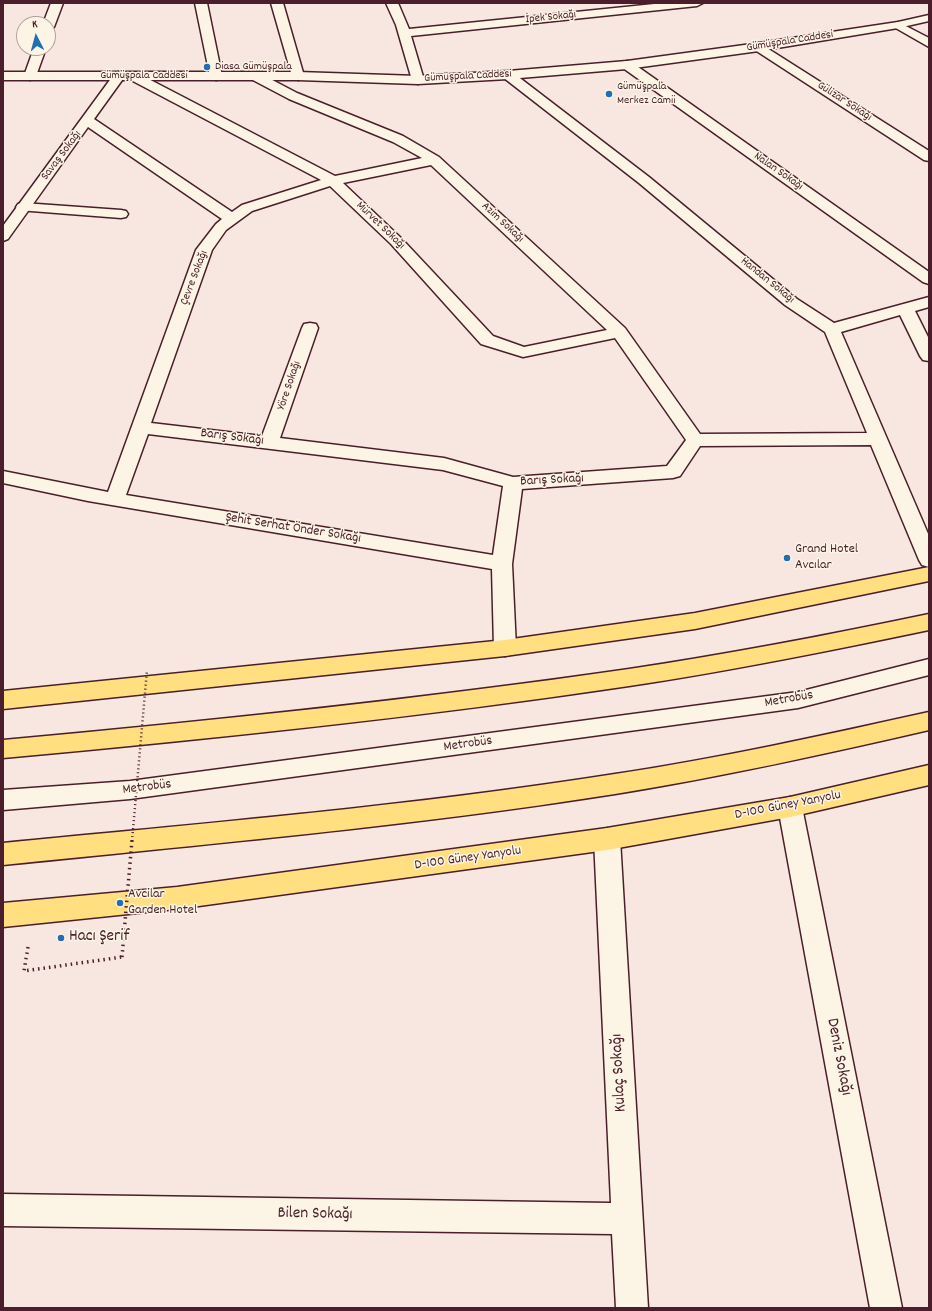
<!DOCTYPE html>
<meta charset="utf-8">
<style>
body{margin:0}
#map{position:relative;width:932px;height:1311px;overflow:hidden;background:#f7e7e0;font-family:Dekko,sans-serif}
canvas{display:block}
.frame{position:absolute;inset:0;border:4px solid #4a1f2b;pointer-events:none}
.north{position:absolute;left:16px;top:16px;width:40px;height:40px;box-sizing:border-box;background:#fcf5e5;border:1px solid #b59f9b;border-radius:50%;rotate:354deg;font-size:11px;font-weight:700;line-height:16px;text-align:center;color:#4a1f2b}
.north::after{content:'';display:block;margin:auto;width:14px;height:18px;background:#1f6fb2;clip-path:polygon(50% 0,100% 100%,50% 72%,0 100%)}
</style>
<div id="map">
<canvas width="932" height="1311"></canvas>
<div class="frame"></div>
<div class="north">K</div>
</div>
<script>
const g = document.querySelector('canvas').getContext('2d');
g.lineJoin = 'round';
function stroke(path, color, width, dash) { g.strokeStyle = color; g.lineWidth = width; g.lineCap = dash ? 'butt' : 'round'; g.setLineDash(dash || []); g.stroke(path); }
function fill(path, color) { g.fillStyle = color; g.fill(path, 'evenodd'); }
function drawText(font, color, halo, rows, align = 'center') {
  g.font = font + ' Dekko,sans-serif'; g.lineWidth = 3; g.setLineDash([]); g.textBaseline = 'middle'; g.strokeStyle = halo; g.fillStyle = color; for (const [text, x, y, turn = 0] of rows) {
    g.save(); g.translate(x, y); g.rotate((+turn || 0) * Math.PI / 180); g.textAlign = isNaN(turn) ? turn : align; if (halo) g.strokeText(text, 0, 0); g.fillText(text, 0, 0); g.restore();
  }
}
const path = new Path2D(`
 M28 947 24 971 122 957`);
const lane = new Path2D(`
 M23 203 121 210 126 211 128 214 126 217 121 218 18 210 16 207 18 204Z
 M929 659V675L798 708 130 799 3 810V790L130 781 798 692Z`);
const street = new Path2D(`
 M51 3H63L54 27 48 30V24H43Z
 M195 3H207L222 76 220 79 216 80 210 76Z
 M271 3H283L304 76 302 79 298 80 292 76Z
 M386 3H398L409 29 664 3H703L697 6 411 36 424 80 418 84 412 80 396 25Z
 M898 22 929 38V47L894 27 892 25Z
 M759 43 929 151V161L924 160 755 50 753 47Z
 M34 48H46L36 76 30 80 24 76Z
 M627 61 631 62 929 272V284L923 282 623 68 621 65 623 62Z
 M508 71 512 72 649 177 797 299 834 323 929 297V307L915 311 929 339V361L923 360 920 356 900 315 841 332 929 536V567L922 565 919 560 871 445 700 446 680 476 673 478 522 489 512 564 516 648 513 654 505 656 497 654 494 648 492 569 88 501 3 483V471L108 492 196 250 216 224 222 219 88 127 8 239 3 241V226L115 73 119 72 125 76 94 119 232 212 242 205 321 180 129 79 127 76 129 73H137L335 176 422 158 393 142 289 99 251 79 249 76 251 73H259L297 93 403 136 439 157 625 328 700 434 867 433 825 332 785 305 639 183 504 78 502 75ZM431 165 607 330 524 347 493 336 401 238 343 183ZM330 186 391 244 481 344 523 357 615 338 686 440 667 466 513 477 444 458 280 438 318 328 316 324 310 323 304 324 302 328 262 436 151 423 212 250 226 230 252 211ZM148 434 443 470 503 486 493 555 126 495Z
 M790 797 799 800 802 807 902 1308H870L778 807 781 800Z
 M607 828 616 832 620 839 648 1308H616L612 1234 3 1226V1194L611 1203 594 839 598 832Z`);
const secondary = new Path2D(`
 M929 15V21L898 28 759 51 627 69 508 79 418 84 298 80H3V72H298L418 76 508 71 627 61 759 43 898 22Z`);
const primary = new Path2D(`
 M929 567V581L695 629 505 656 3 709V691L505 640 695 613Z
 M929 765V785L790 817 607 850 177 909 3 927V903L177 887 607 828 790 797Z`);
const highway = new Path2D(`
 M929 614V630C829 651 729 671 629 686 421 717 212 739 3 758V740C212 721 421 699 629 669 729 654 829 635 929 614Z
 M929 712V730C825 754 721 777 615 794 412 826 207 844 3 865V843C207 823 412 806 615 774 721 758 825 735 929 712Z`);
const pathBridgeFar1 = new Path2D(`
 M132 841 147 670`);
const pathBridge = new Path2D(`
 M122 957 132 840`);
const markers = [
 [207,67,4,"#1f6fb2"],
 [609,94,4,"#1f6fb2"],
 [787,558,4,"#1f6fb2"],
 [120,903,4,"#1f6fb2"],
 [61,938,4,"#1f6fb2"]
];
const farStreetnames = [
 ["İpek Sokağı",551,18,-6],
 ["Gümüşpala Caddesi",790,42,-9],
 ["Gümüşpala Caddesi",144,76],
 ["Gümüşpala Caddesi",468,77,-3],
 ["Gülizar Sokağı",844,102,33],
 ["Savaş Sokağı",62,156,-53],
 ["Nalan Sokağı",778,172,35],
 ["Azim Sokağı",502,223,43],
 ["Mürvet Sokağı",380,226,44],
 ["Çevre Sokağı",195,278,-69],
 ["Handan Sokağı",767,281,39],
 ["Yöre Sokağı",290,386,-71]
];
const farPoinames = [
 ["Diasa Gümüşpala",215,67],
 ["Gümüşpala",617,87],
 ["Merkez Camii",617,101]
];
const streetNames = [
 ["Barış Sokağı",232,438,7],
 ["Barış Sokağı",552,481,-3],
 ["Şehit Serhat Önder Sokağı",293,529,9],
 ["Metrobüs",789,700,-10],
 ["Metrobüs",468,745,-8],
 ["Metrobüs",147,788,-7],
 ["D-100 Güney Yanyolu",788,806,-11],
 ["D-100 Güney Yanyolu",468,859,-8]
];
const poiNames = [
 ["Grand Hotel",795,550],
 ["Avcılar",795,566],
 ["Avcilar",128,895],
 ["Garden Hotel",128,911]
];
const nearPoinames = [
 ["Hacı Şerif",69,938]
];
const nearStreetnames = [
 ["Deniz Sokağı",838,1057,79],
 ["Kulaç Sokağı",620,1073,-93],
 ["Bilen Sokağı",315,1215,1]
];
stroke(lane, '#4a1f2b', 3);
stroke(street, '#4a1f2b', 3);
stroke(secondary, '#4a1f2b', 3);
stroke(primary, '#4a1f2b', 3);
stroke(highway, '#4a1f2b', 3);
stroke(path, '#4a1f2b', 3.5, [1.5, 4]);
fill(lane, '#fcf5e5');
fill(street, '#fcf5e5');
fill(secondary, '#fcf5e5');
fill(primary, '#ffdf80');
fill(highway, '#ffdf80');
stroke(pathBridgeFar1, '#4a1f2b', 2.5, [1, 3]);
stroke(pathBridge, '#4a1f2b', 3.5, [1.5, 4]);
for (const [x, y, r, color] of markers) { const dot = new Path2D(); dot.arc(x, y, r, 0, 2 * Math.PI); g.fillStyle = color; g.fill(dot); stroke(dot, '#fcf5e5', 1.5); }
drawText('12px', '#4a1f2b', '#fcf5e5', farStreetnames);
drawText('12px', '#4a1f2b', '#fcf5e5', farPoinames, 'left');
drawText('14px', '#4a1f2b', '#fcf5e5', streetNames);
drawText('14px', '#4a1f2b', '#fcf5e5', poiNames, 'left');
drawText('17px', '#4a1f2b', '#fcf5e5', nearPoinames, 'left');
drawText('17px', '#4a1f2b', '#fcf5e5', nearStreetnames);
</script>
